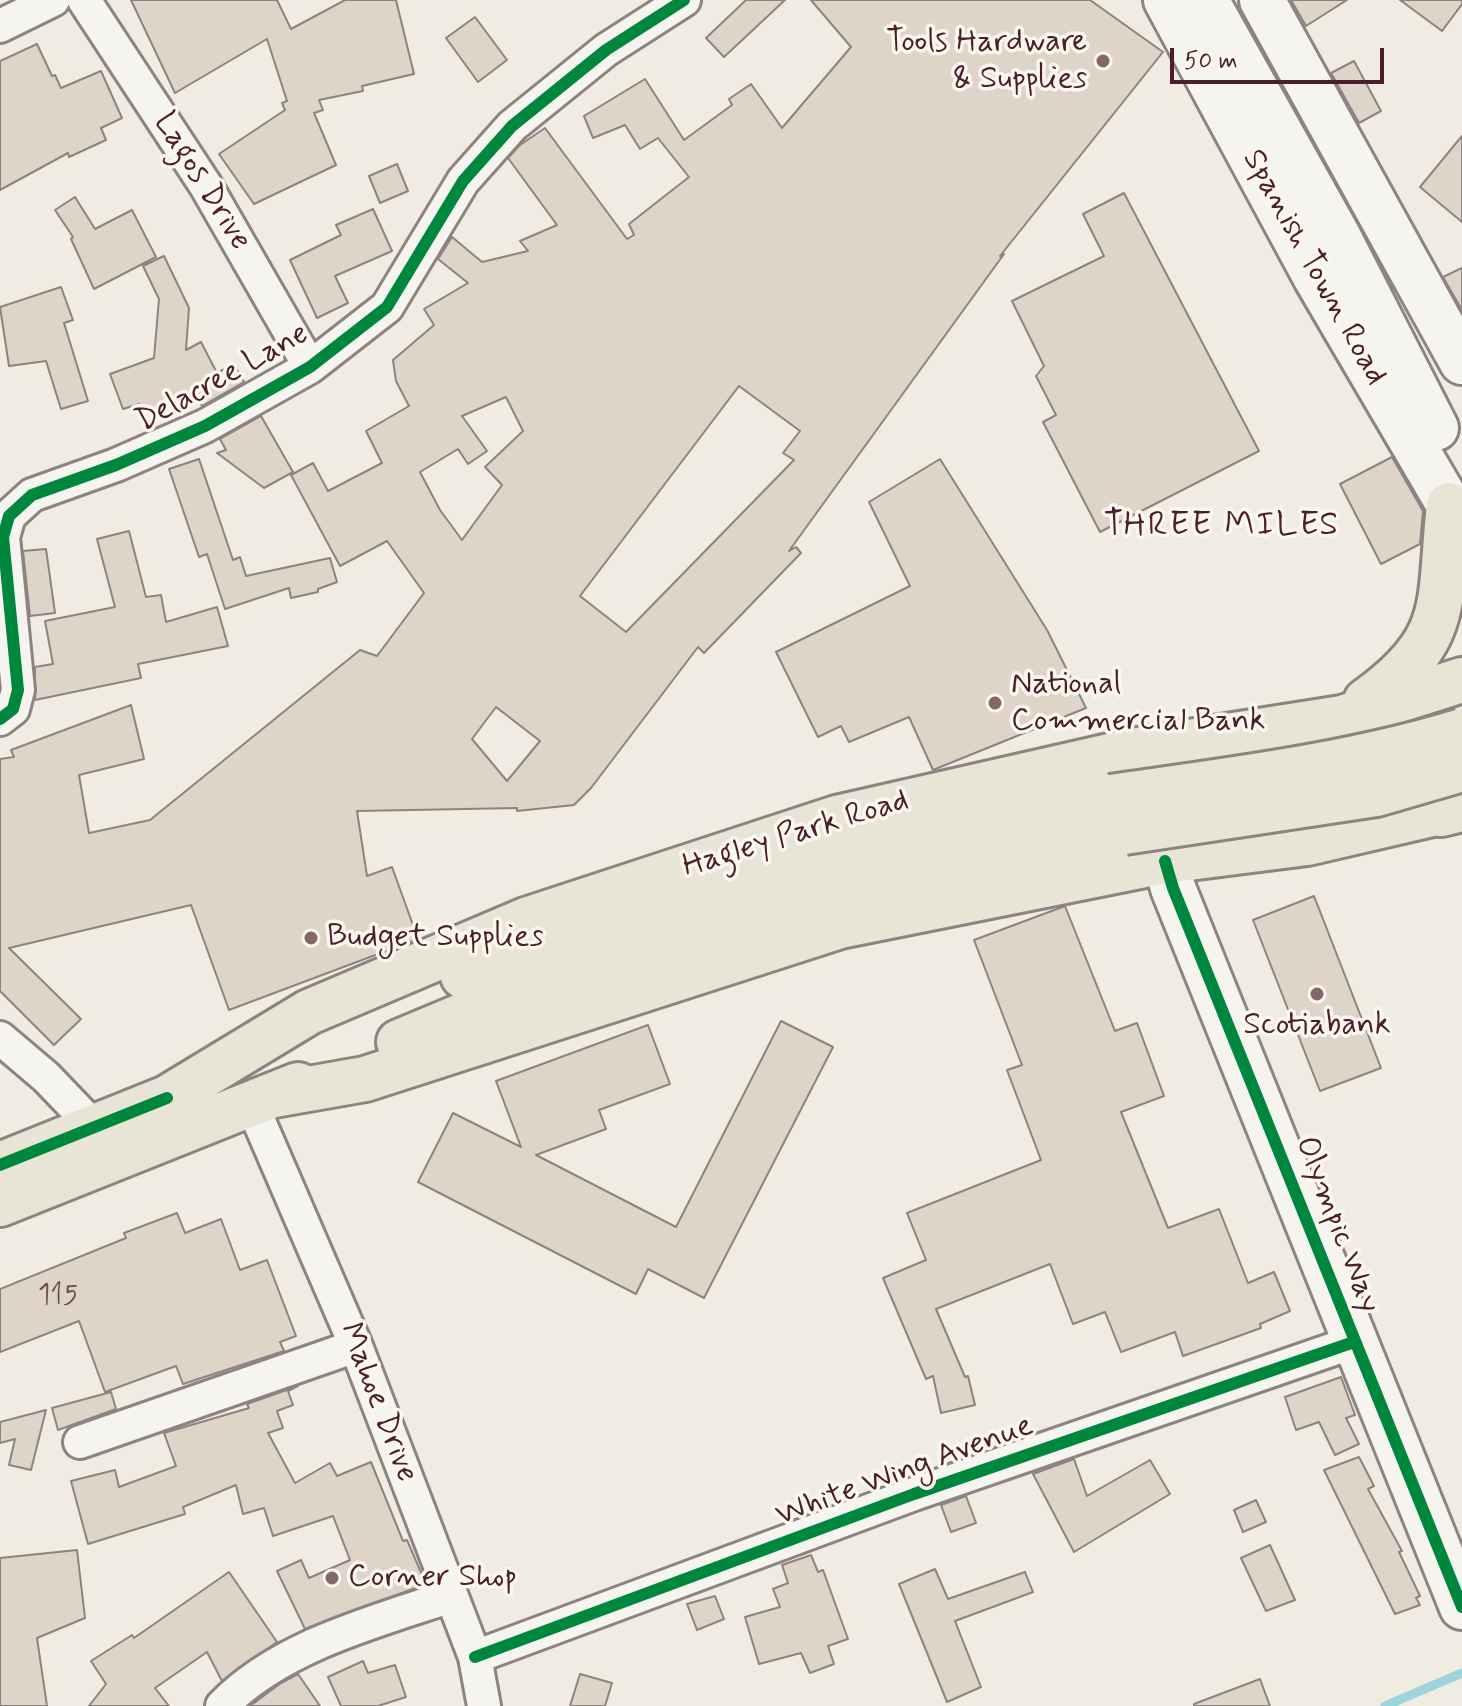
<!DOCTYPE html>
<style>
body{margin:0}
#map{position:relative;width:1462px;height:1706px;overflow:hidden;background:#f1ece2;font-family:Mynerve,sans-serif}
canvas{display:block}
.scale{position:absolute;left:1170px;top:48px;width:214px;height:36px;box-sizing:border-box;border:4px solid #4a1f2b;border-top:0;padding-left:10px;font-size:24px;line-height:28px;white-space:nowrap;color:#4a1f2b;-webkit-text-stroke:6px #fbf7ec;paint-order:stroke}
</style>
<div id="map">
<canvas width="1462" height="1706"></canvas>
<div class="scale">50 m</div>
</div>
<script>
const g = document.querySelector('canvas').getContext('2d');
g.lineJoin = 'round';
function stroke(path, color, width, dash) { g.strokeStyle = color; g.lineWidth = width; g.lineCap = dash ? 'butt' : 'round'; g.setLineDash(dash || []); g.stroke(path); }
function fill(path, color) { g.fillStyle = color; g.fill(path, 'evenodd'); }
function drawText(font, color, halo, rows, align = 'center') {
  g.font = font + ' Mynerve,sans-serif'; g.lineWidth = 7; g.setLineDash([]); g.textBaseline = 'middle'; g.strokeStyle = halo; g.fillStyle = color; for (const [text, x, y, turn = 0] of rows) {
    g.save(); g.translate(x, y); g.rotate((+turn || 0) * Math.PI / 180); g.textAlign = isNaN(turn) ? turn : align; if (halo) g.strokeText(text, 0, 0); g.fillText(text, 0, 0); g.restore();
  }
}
const stream = new Path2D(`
 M1385 1706 1462 1673`);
const building = new Path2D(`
 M131 0H277L291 29 345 0H396L414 74 362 86 363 91 319 100 323 110 314 113 336 165 254 204 219 154 285 110 282 103 287 101 267 39 175 93Z
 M746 0H785L724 57 706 38Z
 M811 0H1090L1163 52 1000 256 1004 254 789 551 796 547 801 553 704 653 698 647 591 788 574 805 517 811V808L357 811 367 876 392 867 418 939 229 1010 191 905 9 948 81 1019 54 1045 0 991V759L14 757 11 750 131 705 144 759 79 775 89 833 150 820 360 650 377 656 424 593 387 541 340 566 291 475 313 463 328 491 382 463 366 431 409 406 396 381 393 360 434 325 424 309 468 283 438 259 452 237 482 262 528 251 520 241 557 225 508 158 520 145 545 128 627 239 634 235 629 224 689 177 658 138 640 149 625 125 593 138 584 116 645 79 684 140 732 105 729 99 751 84 782 128 851 47ZM739 386 800 431 783 453 794 460 626 632 580 596ZM506 397 523 431 485 467 502 485 462 540 440 510 420 472 458 449 468 464 487 451 462 416ZM496 707 540 741 507 781 472 739Z
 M1291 0H1347L1306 26Z
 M1400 0H1462V4L1442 31Z
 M475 17 507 60 478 82 446 38Z
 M37 44 52 76 55 75 61 88 101 71 122 118 101 128 106 140 69 157 68 153 0 190V61Z
 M1354 61 1381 111 1359 123 1331 73Z
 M1462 136V222L1420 187Z
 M397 164 408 191 380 203 369 176Z
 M1124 193 1259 451 1100 532 1043 422 1056 415 1036 376 1044 366 1012 301 1104 256 1083 214Z
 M75 197 95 229 132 210 156 257 94 289 71 239 73 237 55 210Z
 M373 209 392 251 335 276 348 303 317 318 290 260 341 235 336 225Z
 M164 256 189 308 186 350 201 342 217 373 234 364 244 382 202 406 198 398 178 409 175 403 141 412 139 404 123 409 110 374 154 358 159 299 143 266Z
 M1462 268V310L1443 277Z
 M61 287 73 320 64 323 88 401 61 409 46 361 9 366 0 307Z
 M261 416 293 472 264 488 217 453 226 450 220 439Z
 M1392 457 1423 511 1420 544 1381 564 1340 484Z
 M199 459 233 560 240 557 246 576 330 558 337 582 318 589V592L291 598 289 588 225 609 207 554 199 557 169 469Z
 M940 459 1047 630 1086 708 933 770 909 717 849 742 841 726 818 737 776 652 910 586 869 502Z
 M129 531 146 597 161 595 166 622 217 607 228 646 138 664 141 678 35 700V667L53 664 45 621 115 607 97 539Z
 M46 549 55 613 30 616 23 551Z
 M1314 896 1381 1068 1320 1091 1253 920Z
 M1065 906 1115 1031 1137 1023 1164 1096 1121 1112 1168 1228 1219 1209 1248 1283 1274 1272 1290 1311 1260 1324 1261 1328 1183 1356 1175 1332 1121 1352 1105 1312 1073 1324 1050 1264 936 1309 965 1377 968 1376 975 1405 941 1413 933 1376 926 1379 883 1278 926 1260 907 1213 1041 1160 1007 1070 1022 1065 974 940Z
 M781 1021 833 1047 704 1298 648 1269 636 1294 418 1182 453 1113 521 1147 496 1081 648 1025 670 1084 599 1110 606 1129 536 1155 676 1227Z
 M177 1213 185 1233 221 1219 240 1270 267 1260 296 1336 280 1342 284 1351 183 1384 176 1366 105 1392 79 1321 0 1352V1289L126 1238 124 1233Z
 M1341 1377 1355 1415 1346 1418 1359 1444 1335 1455 1319 1422 1296 1430 1285 1397Z
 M298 1386 288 1391 293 1405 277 1411 283 1428 268 1433 295 1483 330 1463 337 1476 371 1462 403 1541 407 1540 426 1584 305 1629 277 1571 301 1560 309 1578 350 1560 333 1516 273 1536 264 1508 243 1514 236 1485 183 1507 185 1514 88 1544 71 1481 115 1470 119 1487 176 1466 164 1433 249 1408 247 1404Z
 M111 1392 116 1409 58 1430 52 1408Z
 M46 1410 31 1470 9 1465 15 1439 0 1443V1422Z
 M1359 1457 1374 1486 1368 1489 1402 1551 1399 1552 1420 1596 1416 1598 1420 1605 1395 1614 1324 1470Z
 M1074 1459 1087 1496 1150 1460 1170 1494 1074 1552 1033 1474Z
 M966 1496 976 1523 951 1532 941 1505Z
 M1256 1500 1266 1522 1243 1532 1234 1510Z
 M1270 1545 1295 1600 1266 1611 1241 1558Z
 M77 1550 85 1618 37 1638 47 1706H0V1558Z
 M811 1555 818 1572 823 1570 848 1639 828 1646 834 1664 810 1673 801 1653 759 1664 745 1617 780 1607 773 1589 788 1583 782 1565Z
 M935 1569 948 1599 1025 1572 1033 1592 955 1621 981 1687 947 1702 899 1584Z
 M229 1572 277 1642 222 1681 207 1652 155 1688 169 1706H89L106 1684 91 1661 132 1635 134 1638Z
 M715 1596 724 1619 697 1630 687 1604Z
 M363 1661 368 1673 395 1665 406 1697 378 1706H341L328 1677Z
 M298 1674 320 1706H250L281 1683Z
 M580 1674 612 1683 605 1706H570Z
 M1260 1679 1270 1706H1194V1704Z`);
const street = new Path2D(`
 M84 0 206 186 310 367
 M0 26 53 0
 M0 719 13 709 18 690 3 537 9 516 32 495 116 465 205 426 310 367 387 307 463 181 512 126 606 50 684 0
 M0 1038 46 1077 94 1127
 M252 1105 356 1346 475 1657 484 1706
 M80 1442 356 1346
 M475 1657 914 1494 1354 1342
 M222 1706C280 1646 374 1622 451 1596`);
const secondary = new Path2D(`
 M1166 0 1316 278 1449 505 1462 534
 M1206 0 1338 236 1436 428
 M1262 0 1462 362
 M1165 861 1173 888 1462 1607`);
const primary = new Path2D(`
 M1366 701C1454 638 1438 603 1449 505
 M463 976 785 867 1111 797
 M399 1042 502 999 813 899 1124 832
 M274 1095 365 1079 840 926 1165 861 1307 843 1462 807
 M167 1098 309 1012 526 920 837 818 1132 751 1342 718 1462 680
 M0 1165 192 1088
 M0 1204 298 1085`);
const highway = new Path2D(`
 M1441 814 1462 809`);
const primaryBridge = new Path2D(`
 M1111 797C1229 780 1347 766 1462 731
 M1124 832 1376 794 1462 769`);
const cycleway = new Path2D(`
 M0 719 13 709 18 690 3 537 9 516 32 495 116 465 205 426 310 367 387 307 463 181 512 126 606 50 684 0
 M1165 861 1173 888 1462 1607
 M0 1165 167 1098
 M475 1657 914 1494 1354 1342`);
const markers = [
 [1103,61,8,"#84676b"],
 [995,703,8,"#84676b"],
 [311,938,8,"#84676b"],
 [1317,994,8,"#84676b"],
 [332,1578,8,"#84676b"]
];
const numberNames = [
 ["115",58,1297]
];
const poiNames = [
 ["Tools Hardware",1087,43,"right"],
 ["& Supplies",1087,80,"right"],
 ["National",1011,685],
 ["Commercial Bank",1011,722],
 ["Budget Supplies",327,938],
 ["Scotiabank",1317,1026,"center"],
 ["Corner Shop",348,1578]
];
const streetNames = [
 ["Lagos Drive",201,182,58],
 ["Spanish Town Road",1313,268,61],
 ["Delacree Lane",223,379,-29],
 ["Hagley Park Road",796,835,-17],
 ["Olympic Way",1336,1225,69],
 ["Mahoe Drive",377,1403,69],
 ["White Wing Avenue",905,1472,-20]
];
const neighbourhoodNames = [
 ["THREE MILES",1222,527]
];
stroke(stream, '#9ed4dc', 9);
fill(building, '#ded5c8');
stroke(building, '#8d8381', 2);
stroke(street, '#8d8381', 38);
stroke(secondary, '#8d8381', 50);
stroke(primary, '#8d8381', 50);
stroke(highway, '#8d8381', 50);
stroke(street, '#f5f4ef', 32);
stroke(secondary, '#f5f4ef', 44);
stroke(primary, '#e9e5d6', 44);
stroke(highway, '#e9e5d6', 44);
stroke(primaryBridge, '#8d8381', 50, []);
stroke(primaryBridge, '#e9e5d6', 44);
stroke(cycleway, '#00873e', 12);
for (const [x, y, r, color] of markers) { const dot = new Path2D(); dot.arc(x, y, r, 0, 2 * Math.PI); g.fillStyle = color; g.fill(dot); stroke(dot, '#fbf7ec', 3); }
drawText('28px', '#6f4c52', null, numberNames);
drawText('32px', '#4a1f2b', '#fbf7ec', poiNames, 'left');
drawText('32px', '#4a1f2b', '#fbf7ec', streetNames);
g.letterSpacing = '2px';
drawText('34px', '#4a1f2b', '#fbf7ec', neighbourhoodNames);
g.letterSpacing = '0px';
</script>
